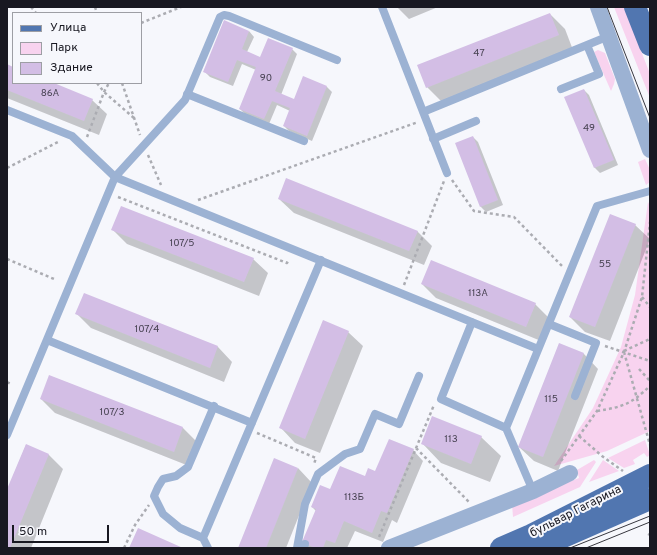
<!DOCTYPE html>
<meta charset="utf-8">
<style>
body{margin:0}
#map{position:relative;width:657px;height:555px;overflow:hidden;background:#f6f7fc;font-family:Overpass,sans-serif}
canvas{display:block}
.frame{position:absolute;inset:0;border:8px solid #181821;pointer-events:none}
.legend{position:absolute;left:12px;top:12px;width:130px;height:72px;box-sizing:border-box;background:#f6f7fc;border:1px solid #9d9ea4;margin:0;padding:5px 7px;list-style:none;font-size:12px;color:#181821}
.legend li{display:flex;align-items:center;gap:8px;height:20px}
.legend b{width:20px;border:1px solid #9d9ea4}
.scale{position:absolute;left:12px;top:525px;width:97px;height:18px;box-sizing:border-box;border:2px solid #181821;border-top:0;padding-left:5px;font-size:12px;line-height:14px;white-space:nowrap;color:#181821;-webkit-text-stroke:3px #f6f7fc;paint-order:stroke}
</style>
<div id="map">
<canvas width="657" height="555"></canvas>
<div class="frame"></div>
<ul class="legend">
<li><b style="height:5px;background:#5176b0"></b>Улица</li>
<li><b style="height:11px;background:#f8d3ef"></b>Парк</li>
<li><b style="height:11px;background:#d3bee5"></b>Здание</li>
</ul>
<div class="scale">50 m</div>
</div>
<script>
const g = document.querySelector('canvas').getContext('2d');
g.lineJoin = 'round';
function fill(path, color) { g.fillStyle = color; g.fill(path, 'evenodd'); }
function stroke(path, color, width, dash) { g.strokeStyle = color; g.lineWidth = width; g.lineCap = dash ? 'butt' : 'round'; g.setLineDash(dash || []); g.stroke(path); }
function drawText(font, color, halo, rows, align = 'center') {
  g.font = font + ' Overpass,sans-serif'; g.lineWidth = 4; g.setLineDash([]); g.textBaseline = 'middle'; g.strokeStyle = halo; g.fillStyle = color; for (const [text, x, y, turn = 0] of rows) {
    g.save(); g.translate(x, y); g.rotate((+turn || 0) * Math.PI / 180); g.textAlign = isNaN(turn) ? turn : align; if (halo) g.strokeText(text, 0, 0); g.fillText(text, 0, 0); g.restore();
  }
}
const green = new Path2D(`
 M614 7H624L650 74V98Z
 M598 50 605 53 615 79 614 84 611 91 594 52Z
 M645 159 650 170V182L646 185 638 162Z
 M648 202 650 206V431L607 451 554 466 593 408 621 347 635 295Z
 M645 440 650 455 647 457 644 453 633 460 635 464 624 468 608 458Z
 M594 460 596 462 580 487 513 517 512 504 579 478 577 470Z
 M603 460 619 471 589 482Z`);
const shadow = new Path2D(`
 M397 7H438L409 19Z
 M550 14 565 29 573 50 442 102 427 87Z
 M249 31 254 37 247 52 261 58 292 49 297 54 281 95 295 100 304 77 327 87 332 92 312 141 289 131 284 126 290 111 277 105 269 124 245 114 240 109 256 70 242 64 233 86 210 77 205 72Z
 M7 65 13 68V83H51L92 100 107 114 99 135 7 98Z
 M584 90 589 95 618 165 600 173 595 168 566 98Z
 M473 137 478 142 503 205 486 212 481 207 456 144Z
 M279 199 417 231 432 246 424 265 294 213Z
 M635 225 650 239 610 341 585 332 570 317Z
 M112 229 253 259 268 273 259 296 127 244Z
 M422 284 535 304 550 319 541 341 436 298Z
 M84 294 218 347 232 362 224 382 91 328 77 314Z
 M348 332 363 346 320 453 295 443 281 428Z
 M560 344 584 354 598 369 558 471 534 461 519 447Z
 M50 376 183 428 198 443 189 466 55 413 41 399Z
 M481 437 501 456 490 482 441 463 422 443Z
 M26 445 49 455 63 469 31 548H7V491Z
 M413 450 423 461 397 523 392 520 383 542 355 531 347 548H309L303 542 316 511 312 507 330 490 365 478Z
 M298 468 312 483 286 548H239Z`);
const building = new Path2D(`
 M550 13 559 35 426 88 417 65Z
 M224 20 249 31 242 49 260 57 268 38 293 48 275 91 294 99 303 76 327 86 307 136 283 126 290 108 272 101 264 119 239 109 256 67 237 60 228 82 203 72Z
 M7 64 13 67V83H54L93 99 84 121 7 90Z
 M584 89 614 160 594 168 564 97Z
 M473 136 498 200 480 207 455 143Z
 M286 178 418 231 409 251 278 199Z
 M121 206 254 258 244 282 111 230Z
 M610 214 636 224 595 327 569 317Z
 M431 260 536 303 526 327 421 284Z
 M84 293 218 346 210 368 75 314Z
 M323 320 349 331 305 439 279 428Z
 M559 343 584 353 543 457 518 447Z
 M49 375 183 427 174 452 40 399Z
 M432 416 482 436 471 464 421 444Z
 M389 439 414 449 387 513 381 511 372 533 344 521 335 543 326 540 323 548H315L302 542 316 509 311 507 320 485 330 489 340 466 365 476 368 468 375 471Z
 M26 444 49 454 10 548H7V489Z
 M274 458 298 468 266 548H238Z
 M138 528 183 548H129Z`);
const path = new Path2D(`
 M31 7 36 13
 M95 7 97 13
 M141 23 181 7
 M97 83 104 92 134 118
 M122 83 140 135
 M87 137 104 92 109 83
 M148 155 161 185
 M7 168 60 141
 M452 180 474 211 514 217 562 266
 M118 197 287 263 289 259
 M198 200 418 122
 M7 259 54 279
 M404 285 444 181
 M642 297 650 307
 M605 346 650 361
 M624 351 650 339
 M624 352 650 445
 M639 369 650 381
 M7 382 11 384
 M597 411C623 407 631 404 650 386
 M257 433 316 458 314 464
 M579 436 602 456 623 471
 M416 448 469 502
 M561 461 597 411 624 352 642 297 650 222
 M648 534 650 535
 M379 537 434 405
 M124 548 135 525 149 505`);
const lane = new Path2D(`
 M382 7 447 173
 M561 89 599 74 587 45
 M187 94 304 141
 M7 110 72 136 115 177 538 349
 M423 112 609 36
 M433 139 476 121
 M472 322 441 399 506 428
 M549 324 596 343 575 396
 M47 340 252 423
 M7 435 115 177 185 100 220 17 224 15 229 16 337 60
 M533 491 506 428 597 206 650 191
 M203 538 180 528 163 514 154 496 158 487 163 479 176 476 188 467 214 406
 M208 548 203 538 321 260
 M297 548 305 504 318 474 345 454 360 449 375 414 399 424 419 376
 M304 548 305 544`);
const street = new Path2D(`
 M598 7 650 150
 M389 548 533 491 570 473`);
const primary = new Path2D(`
 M635 7 650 45
 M501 548 531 535 650 475
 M538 548 650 499`);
const tram = new Path2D(`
 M607 7 650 118
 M570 548 650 516
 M586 548 650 522`);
const numberNames = [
 ["47",479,54],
 ["90",266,79],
 ["86А",50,94],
 ["49",589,129],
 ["107/5",182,244],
 ["55",605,265],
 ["113А",478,294],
 ["107/4",147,330],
 ["115",551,400],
 ["107/3",112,413],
 ["113",451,440],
 ["113Б",354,498]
];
const streetNames = [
 ["бульвар Гагарина",576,512,-27]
];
fill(green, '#f8d3ef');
fill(shadow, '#0003');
fill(building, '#d3bee5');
stroke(path, '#abacb2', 2.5, [3, 3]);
stroke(lane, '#9cb2d3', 8);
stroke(street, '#9cb2d3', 16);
stroke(primary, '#5176b0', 22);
stroke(tram, '#37373f', 1);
drawText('10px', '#474252', null, numberNames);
drawText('12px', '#181821', '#f6f7fc', streetNames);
</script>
